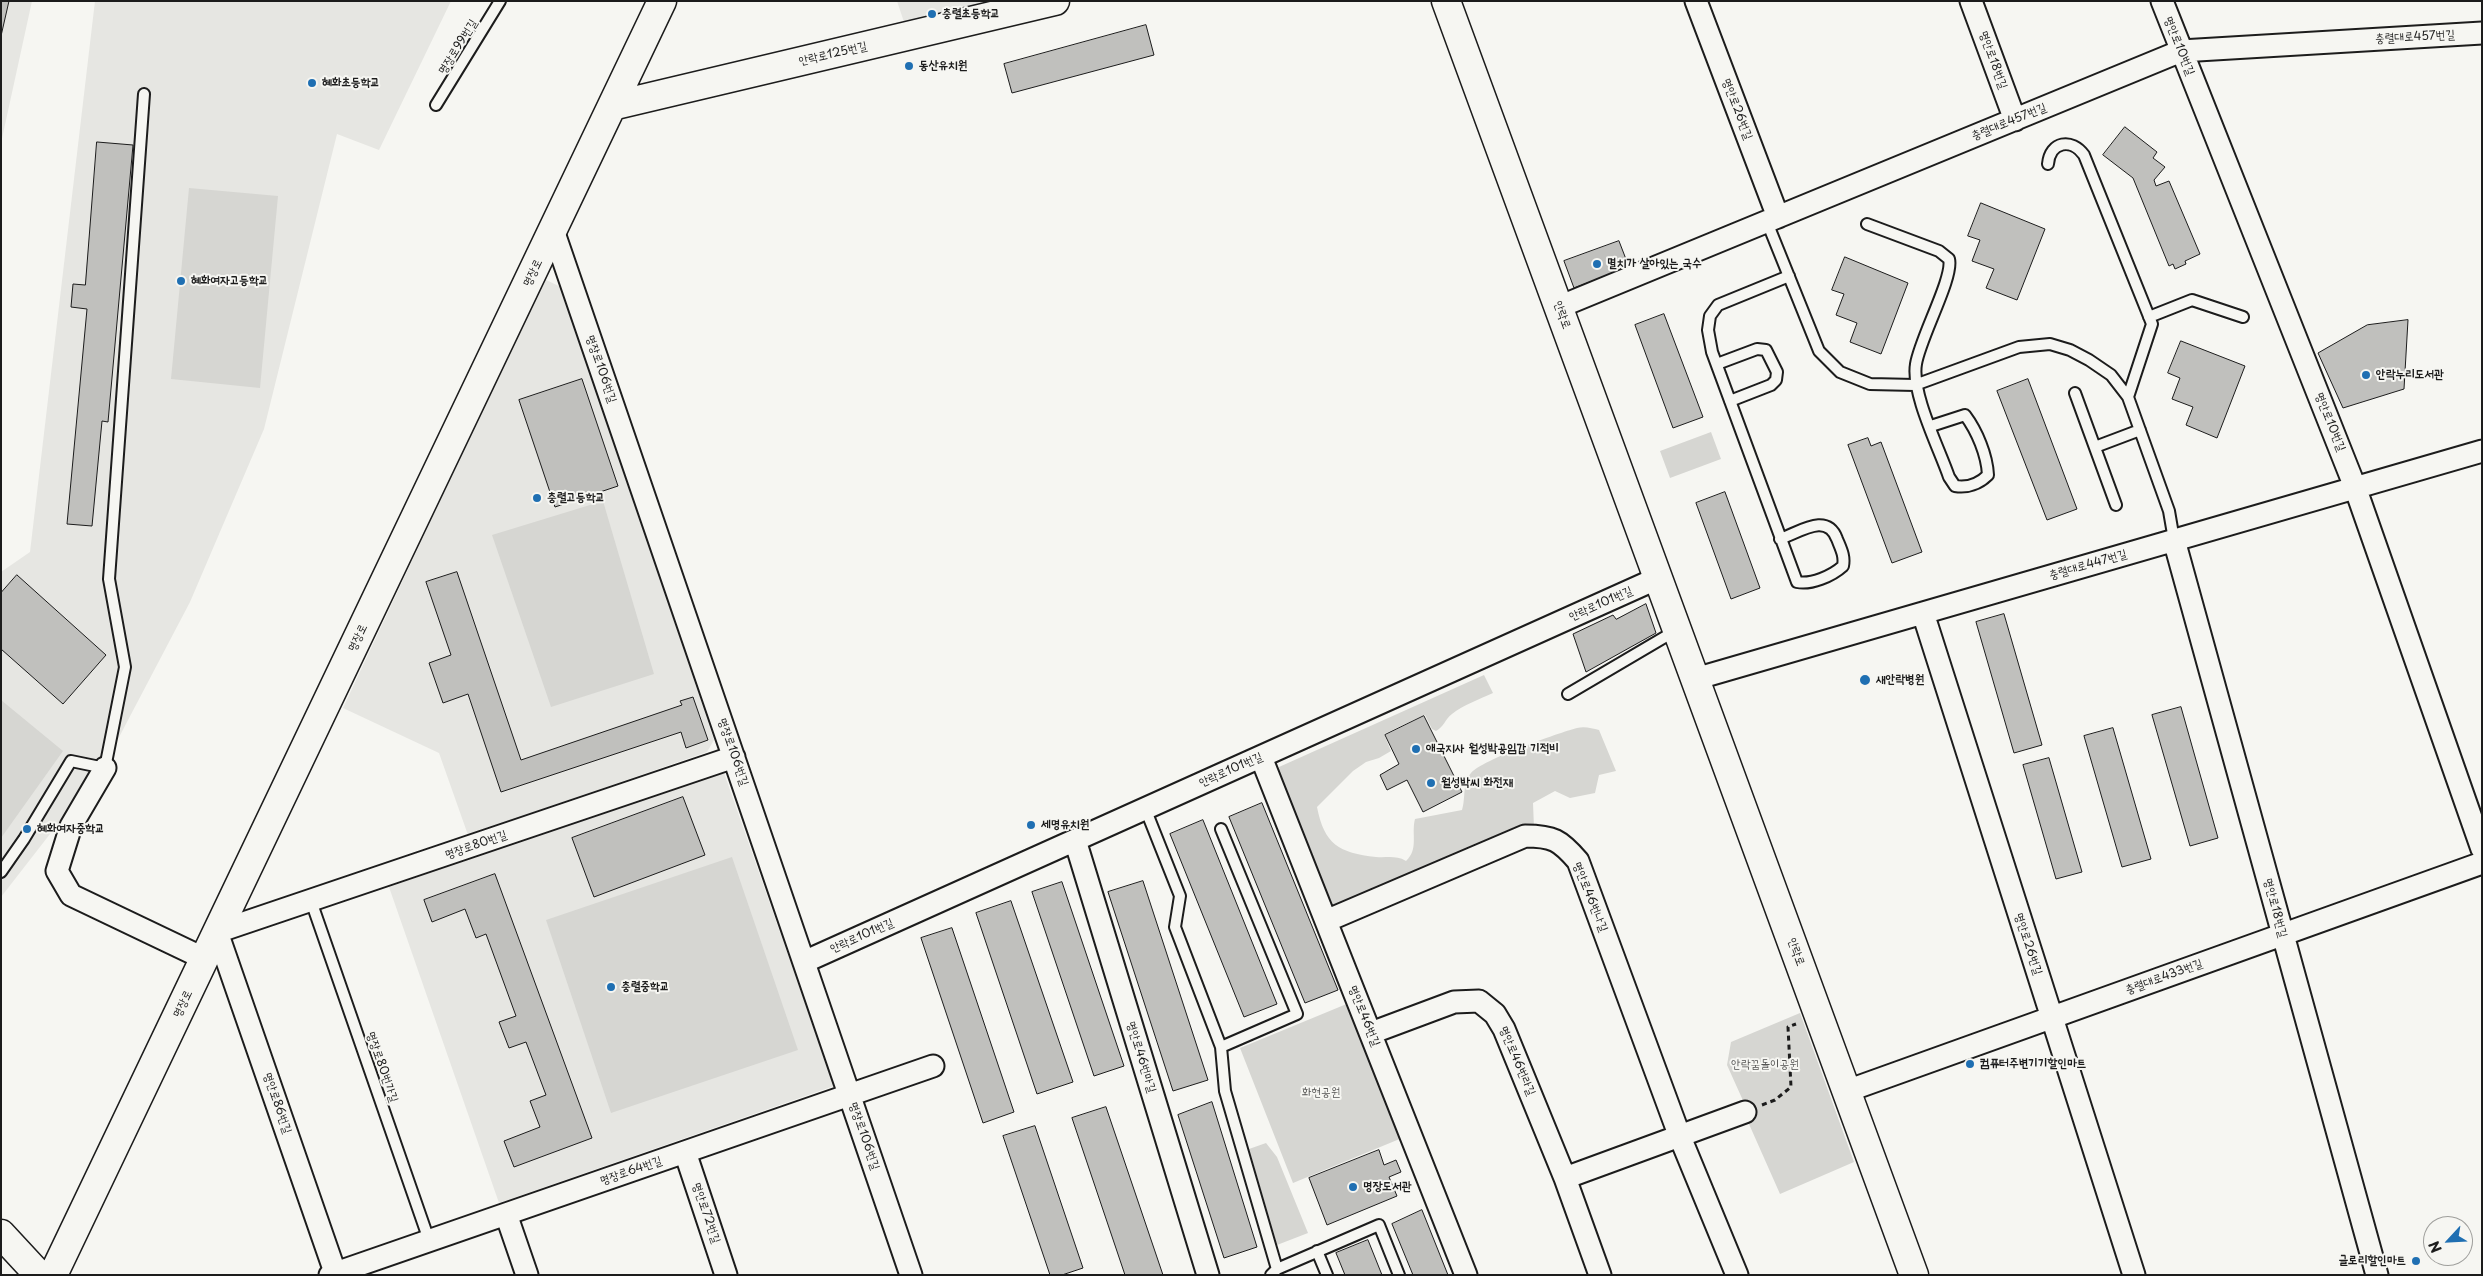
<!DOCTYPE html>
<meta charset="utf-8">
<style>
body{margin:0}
#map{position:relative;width:2483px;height:1276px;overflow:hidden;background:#f6f6f2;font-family:"Playpen Sans",sans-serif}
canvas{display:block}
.frame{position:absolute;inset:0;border:2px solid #1c1c1c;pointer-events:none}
.north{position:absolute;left:2423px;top:1216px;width:50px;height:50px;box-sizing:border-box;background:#f6f6f2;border:1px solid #9f9f9c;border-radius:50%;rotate:245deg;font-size:14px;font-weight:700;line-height:20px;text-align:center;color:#1c1c1c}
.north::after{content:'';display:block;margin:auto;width:18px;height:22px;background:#1f6fb2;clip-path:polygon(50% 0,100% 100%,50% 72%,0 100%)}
</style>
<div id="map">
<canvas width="2483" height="1276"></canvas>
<div class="frame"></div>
<div class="north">N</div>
</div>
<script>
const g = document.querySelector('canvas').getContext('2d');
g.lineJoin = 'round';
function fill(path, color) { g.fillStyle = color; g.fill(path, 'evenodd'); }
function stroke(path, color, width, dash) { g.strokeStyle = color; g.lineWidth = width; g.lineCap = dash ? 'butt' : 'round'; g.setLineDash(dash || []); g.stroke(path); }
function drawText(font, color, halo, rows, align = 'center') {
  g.font = font + ' "Playpen Sans","Poor Story",sans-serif'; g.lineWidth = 4; g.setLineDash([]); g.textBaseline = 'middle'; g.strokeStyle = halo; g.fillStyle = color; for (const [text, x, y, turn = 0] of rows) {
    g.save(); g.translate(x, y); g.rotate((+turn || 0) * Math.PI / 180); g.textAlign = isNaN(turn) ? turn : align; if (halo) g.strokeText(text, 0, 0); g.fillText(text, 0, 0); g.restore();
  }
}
const built = new Path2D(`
 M1 1H32L1 143Z
 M95 1H451L379 150 337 134 264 429 190 602 106 762 1 897V572L30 552Z
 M897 1H1020L906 28Z
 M544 279 563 288 714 740 707 752 468 835 439 753 343 708Z
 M723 770 834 1086 499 1203 389 887Z`);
const green = new Path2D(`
 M189 188 278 196 260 388 171 379Z
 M1711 432 1721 459 1670 478 1660 451Z
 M603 501 654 674 551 707 492 535Z
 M1484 675 1493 693C1480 699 1463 705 1452 714 1445 719 1444 727 1436 731L1432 729 1425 715 1384 734 1391 751 1379 758 1366 762 1353 771 1317 807C1324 844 1339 853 1376 857 1387 858 1396 855 1406 861 1419 849 1411 834 1415 819L1462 810C1466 798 1462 783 1471 773 1482 760 1558 733 1577 728 1584 726 1592 728 1599 730L1616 771 1599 775 1595 793 1570 798 1555 791 1533 803 1534 828 1329 917 1281 790 1279 767Z
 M1 700 63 751 1 838Z
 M732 857 798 1050 611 1113 546 920Z
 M1349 1003 1402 1138 1293 1183 1240 1048Z
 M1800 1013 1854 1162 1780 1194 1745 1115V1105L1727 1065 1731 1042Z
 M1266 1143 1277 1157 1308 1233 1277 1245 1249 1149Z`);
const building = new Path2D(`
 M1 1H9L1 36Z
 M1146 25 1154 55 1012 93 1004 64Z
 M2125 127 2157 152 2153 158 2165 167 2154 180 2156 186 2169 181 2200 254 2185 261 2186 264 2175 269 2173 264 2169 266 2133 178 2103 155Z
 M97 142 133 145 108 422 102 421 92 526 67 524 87 309 71 307 73 284 85 285Z
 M1981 203 2045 229 2017 300 1986 288 1994 269 1972 261 1980 240 1968 236Z
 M1619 241 1629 267 1574 288 1564 261Z
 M1845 257 1908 283 1881 354 1850 342 1857 323 1836 315 1844 294 1832 290Z
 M1664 314 1703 417 1673 428 1635 325Z
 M2408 320 2404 389 2343 408 2318 353 2367 325Z
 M2181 341 2245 366 2217 438 2186 425 2193 407 2172 399 2180 378 2168 373Z
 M582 379 618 486 555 507 519 400Z
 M2028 379 2077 509 2047 520 1997 391Z
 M1868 438 1871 446 1881 442 1922 552 1892 563 1848 445Z
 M1725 492 1760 588 1731 599 1696 503Z
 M457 572 521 760 682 705 680 701 693 697 708 740 686 748 681 732 501 792 468 694 443 703 429 663 451 655 426 582Z
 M17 575 106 655 63 704 1 649V593Z
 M1646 604 1656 633 1586 672 1573 634 1613 615 1616 619Z
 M2004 614 2042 745 2014 753 1976 622Z
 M2181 707 2218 838 2190 846 2152 715Z
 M1424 716 1462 792 1423 812 1407 780 1387 790 1380 775 1399 764 1385 735Z
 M2113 728 2151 859 2122 867 2084 736Z
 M2049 758 2082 872 2056 879 2023 765Z
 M683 797 705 855 594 897 572 838Z
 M1262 803 1338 990 1305 1003 1229 817Z
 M1203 820 1277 1004 1244 1017 1170 834Z
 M495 874 592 1138 514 1167 504 1141 540 1127 530 1101 546 1095 526 1042 509 1048 499 1022 516 1016 486 934 476 938 465 909 432 922 424 900Z
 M1143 881 1208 1080 1173 1091 1108 892Z
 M1062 882 1124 1066 1094 1076 1032 892Z
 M1011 901 1073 1082 1037 1094 976 913Z
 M952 928 1014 1112 983 1123 921 938Z
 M1212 1102 1257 1247 1224 1258 1178 1115Z
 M1106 1107 1163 1275H1125L1072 1118Z
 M1035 1126 1083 1268 1062 1275H1050L1003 1136Z
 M1379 1150 1384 1165 1396 1160 1401 1172 1389 1177 1397 1196 1327 1225 1309 1178Z
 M1422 1210 1448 1275H1413L1392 1224Z
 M1368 1240 1382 1275H1345L1336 1253Z`);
const path = new Path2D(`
 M1762 1105 1775 1100 1791 1087 1788 1027 1796 1024`);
const service = new Path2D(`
 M436 105 500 1
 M2048 164C2050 141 2072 138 2084 155L2152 324 2128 397 2169 511 2174 540
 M1767 222 1819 351 1840 372 1870 384 1915 385 2019 347 2050 344 2070 350 2089 360 2111 375 2128 397
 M1867 224 1939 251 1949 259C1954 277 1920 338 1916 364 1911 393 1939 448 1949 477L1955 486C1967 488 1979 484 1988 475 1987 455 1977 431 1965 415L1931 426
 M2149 317 2192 300 2243 317
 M1717 364 1757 349 1766 350 1777 372 1776 380 1771 385 1730 401
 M2075 393 2116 505
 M2095 447 2140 430
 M1780 539C1800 532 1827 512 1837 539 1841 549 1845 556 1843 566 1832 576 1811 585 1797 582L1712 352 1708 330 1710 316 1718 305 1789 276
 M1568 694 1675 631
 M1145 808 1180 896 1175 927 1221 1047 1225 1091 1277 1269
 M1 872 24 839 71 761 105 768 125 667 109 579 144 94
 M311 901 429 1240
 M1221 1047 1297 1014 1221 829
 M1317 1251 1327 1275
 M1271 1275 1277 1269 1379 1225 1399 1275`);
const minor = new Path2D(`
 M1696 1 1778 217
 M1971 1 2015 120
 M2162 1 2355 487 2482 849
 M553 230 911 1275
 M1559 307 2181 51 2482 33
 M2174 540 2377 1275
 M1923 613 2134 1275
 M1695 679 2482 451
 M1261 757 1466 1275
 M105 768 71 826 57 871 71 895 205 959
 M1075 840 1208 1275
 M1326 921 1525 836C1553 836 1560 840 1578 861L1680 1137 1737 1275
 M804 962 1658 578
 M1371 1033 1454 1002 1479 1001 1495 1014 1504 1029 1565 1178 1600 1275
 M1847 1091 2482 863
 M685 1152 726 1275
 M1565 1178 1745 1112
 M506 1214 527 1275
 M330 1275 933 1066
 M336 1275 217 932 734 757`);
const secondary = new Path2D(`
 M1446 1 1914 1275
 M612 106 1055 1
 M1 1234 39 1275
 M53 1275 662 1`);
const markers = [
 [932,14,5,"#1f6fb2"],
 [909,66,5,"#1f6fb2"],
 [312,83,5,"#1f6fb2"],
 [1597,264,5,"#1f6fb2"],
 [181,281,5,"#1f6fb2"],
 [2366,375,5,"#1f6fb2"],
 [537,498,5,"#1f6fb2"],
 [1865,680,6,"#1f6fb2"],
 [1416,749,5,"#1f6fb2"],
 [1431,783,5,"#1f6fb2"],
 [1031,825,5,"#1f6fb2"],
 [27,829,5,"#1f6fb2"],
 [611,987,5,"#1f6fb2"],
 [1970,1064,5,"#1f6fb2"],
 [1353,1187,5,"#1f6fb2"],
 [2416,1261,5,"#1f6fb2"]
];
const poiNames = [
 ["충렬초등학교",942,14],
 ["동산유치원",919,66],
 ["혜화초등학교",322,83],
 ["멸치가 살아있는 국수",1607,264],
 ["혜화여자고등학교",191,281],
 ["안락누리도서관",2376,375],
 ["충렬고등학교",547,498],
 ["새안락병원",1876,680],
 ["애국지사 월성박공임갑 기적비",1426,749],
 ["월성박씨 화전재",1441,783],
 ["세명유치원",1041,825],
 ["혜화여자중학교",37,829],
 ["충렬중학교",621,987],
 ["컴퓨터주변기기할인마트",1980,1064],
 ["명장도서관",1363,1187],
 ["글로리할인마트",2406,1261,"right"]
];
const streetNames = [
 ["충렬대로457번길",2415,37,-3],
 ["명안로10번길",2179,46,68],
 ["명장로99번길",458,47,-58],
 ["안락로125번길",833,54,-13],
 ["명안로18번길",1993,60,70],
 ["명안로26번길",1737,109,69],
 ["충렬대로457번길",2009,122,-22],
 ["명장로",533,273,-64],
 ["안락로",1562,315,70],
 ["명장로106번길",601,369,71],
 ["명안로10번길",2330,422,68],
 ["충렬대로447번길",2088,565,-16],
 ["안락로101번길",1601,604,-24],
 ["명장로",358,638,-64],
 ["명장로106번길",733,752,71],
 ["안락로101번길",1231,770,-24],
 ["명장로80번길",476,845,-19],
 ["명안로46번나길",1590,897,68],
 ["명안로18번길",2275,908,75],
 ["안락로101번길",862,936,-24],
 ["명안로26번길",2028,944,72],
 ["안락로",1796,952,70],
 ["충렬대로433번길",2164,977,-20],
 ["명장로",183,1004,-64],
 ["명안로46번길",1364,1016,68],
 ["명안로46번마길",1141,1057,73],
 ["명안로46번라길",1517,1061,67],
 ["명장로80번가길",382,1067,71],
 ["명안로86번길",277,1103,71],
 ["명장로106번길",864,1136,71],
 ["명장로64번길",631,1171,-19],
 ["명안로72번길",706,1213,71]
];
const parkNames = [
 ["안락꿈돌이공원",1765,1065],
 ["화현공원",1321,1093]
];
fill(built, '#e6e6e2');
fill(green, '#d6d6d2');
fill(building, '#c0c0bd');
stroke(building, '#1c1c1c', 1);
stroke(service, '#1c1c1c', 14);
stroke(minor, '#1c1c1c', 25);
stroke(secondary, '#1c1c1c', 31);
stroke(path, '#1c1c1c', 3, [5, 4]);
stroke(service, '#f6f6f2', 10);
stroke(minor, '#f6f6f2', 21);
stroke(secondary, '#f6f6f2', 28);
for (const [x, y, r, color] of markers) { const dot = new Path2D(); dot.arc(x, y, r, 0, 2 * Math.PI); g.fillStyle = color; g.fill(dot); stroke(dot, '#f6f6f2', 2); }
drawText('bold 12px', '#1c1c1c', '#f6f6f2', poiNames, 'left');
drawText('12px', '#1c1c1c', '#f6f6f2', streetNames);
drawText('12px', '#545453', '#f6f6f2', parkNames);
</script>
